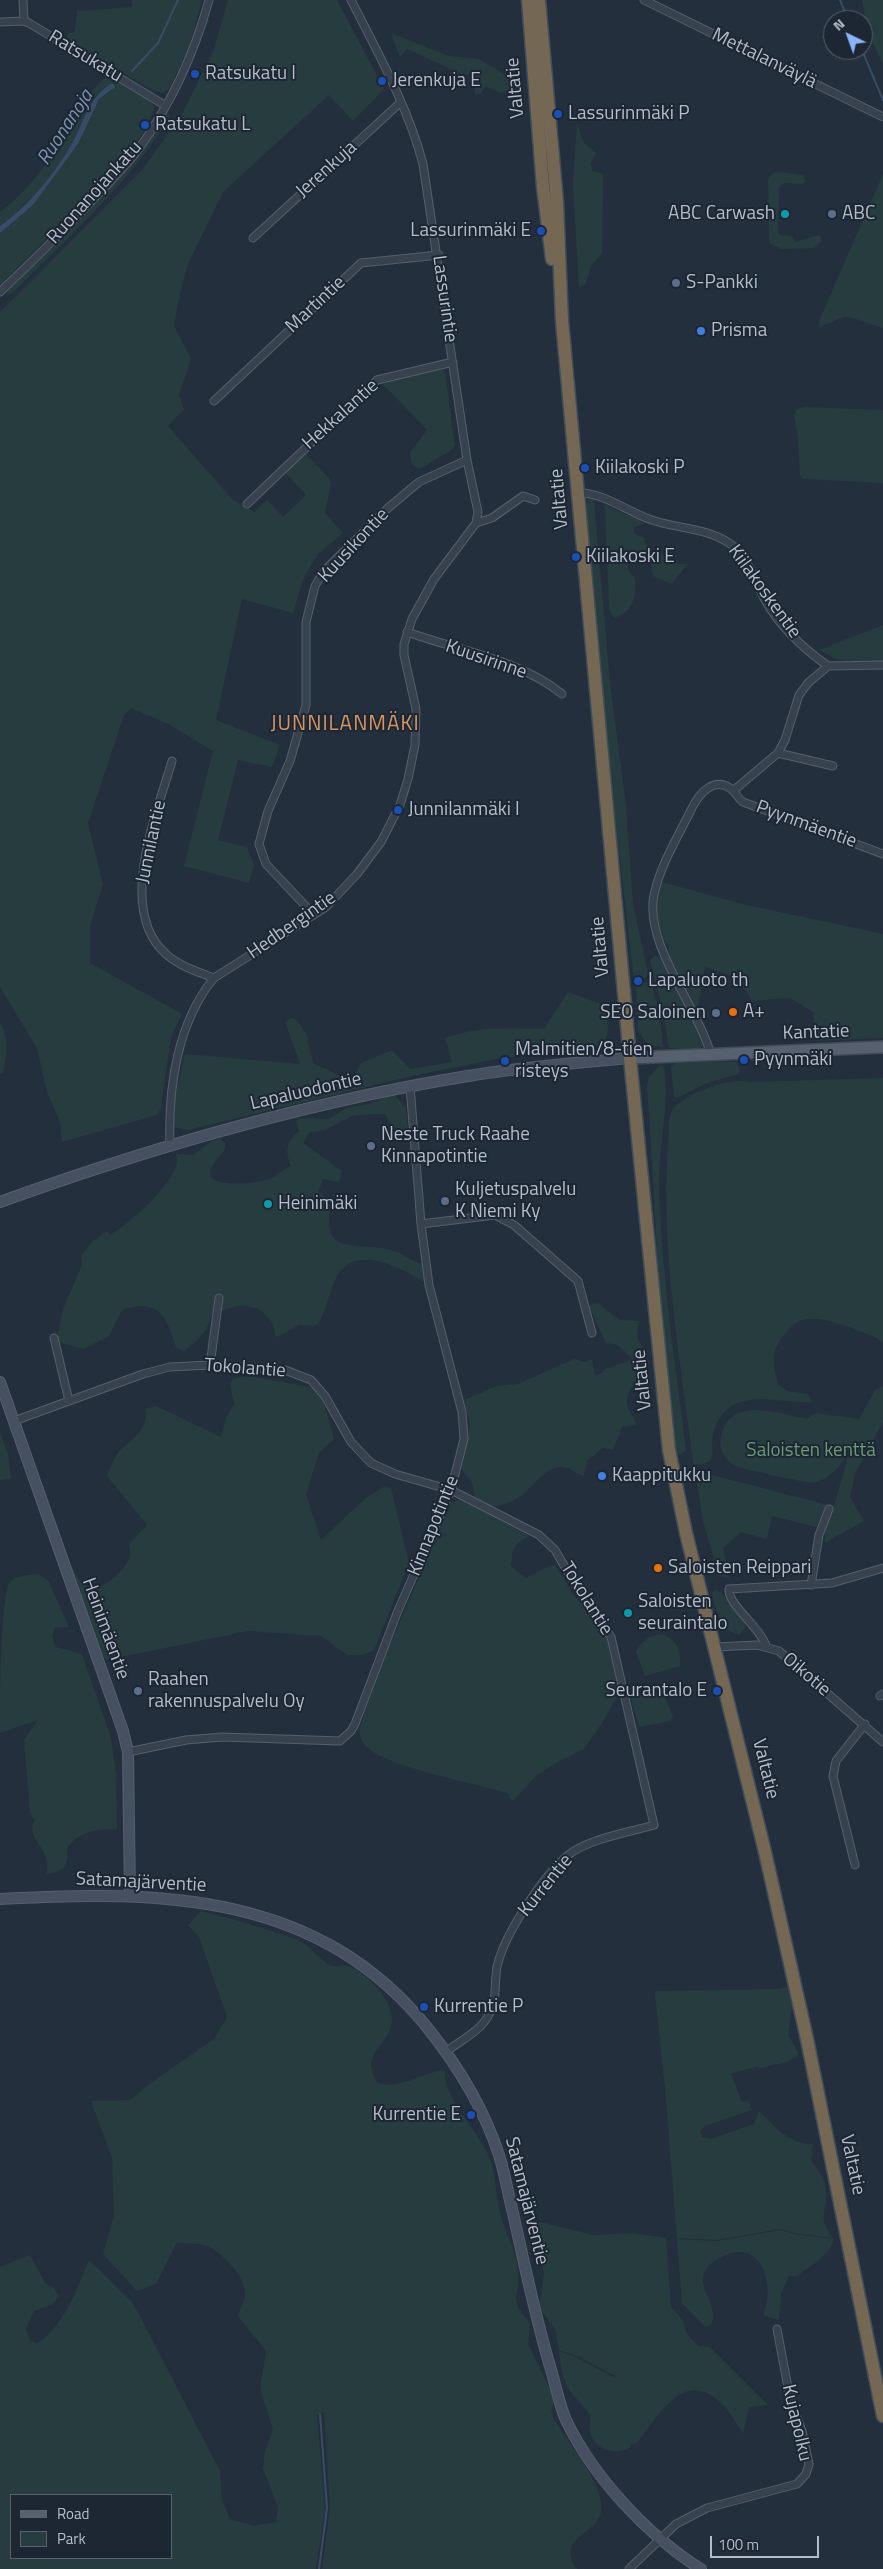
<!DOCTYPE html>
<meta charset="utf-8">
<style>
body{margin:0}
#map{position:relative;width:883px;height:2569px;overflow:hidden;background:#242f3e;font-family:"Titillium Web",sans-serif}
canvas{display:block}
.legend{position:absolute;left:10px;top:2494px;width:162px;height:65px;box-sizing:border-box;background:#1d2633;border:1px solid #59626f;margin:0;padding:6px 9px;list-style:none;font-size:15px;color:#b4bcc9}
.legend li{display:flex;align-items:center;gap:10px;height:25px}
.legend b{width:25px;border:1px solid #59626f}
.north{position:absolute;left:823px;top:10px;width:50px;height:50px;box-sizing:border-box;background:#1d2633;border:1px solid #59626f;border-radius:50%;rotate:318deg;font-size:14px;font-weight:700;line-height:20px;text-align:center;color:#b4bcc9}
.north::after{content:'';display:block;margin:auto;width:18px;height:22px;background:#8ab4f8;clip-path:polygon(50% 0,100% 100%,50% 72%,0 100%)}
.scale{position:absolute;left:710px;top:2536px;width:109px;height:22px;box-sizing:border-box;border:2px solid #b4bcc9;border-top:0;padding-left:6px;font-size:15px;line-height:18px;white-space:nowrap;color:#b4bcc9;-webkit-text-stroke:4px #1d2633;paint-order:stroke}
</style>
<div id="map">
<canvas width="883" height="2569"></canvas>
<ul class="legend">
<li><b style="height:6px;background:#56606e"></b>Road</li>
<li><b style="height:14px;background:#263c3f"></b>Park</li>
</ul>
<div class="north">N</div>
<div class="scale">100 m</div>
</div>
<script>
const g = document.querySelector('canvas').getContext('2d');
g.lineJoin = 'round';
function fill(path, color) { g.fillStyle = color; g.fill(path, 'evenodd'); }
function stroke(path, color, width, dash) { g.strokeStyle = color; g.lineWidth = width; g.lineCap = dash ? 'butt' : 'round'; g.setLineDash(dash || []); g.stroke(path); }
function drawText(font, color, halo, rows, align = 'center') {
  g.font = font + ' "Titillium Web",sans-serif'; g.lineWidth = 4; g.setLineDash([]); g.textBaseline = 'middle'; g.strokeStyle = halo; g.fillStyle = color; for (const [text, x, y, turn = 0] of rows) {
    g.save(); g.translate(x, y); g.rotate((+turn || 0) * Math.PI / 180); g.textAlign = isNaN(turn) ? turn : align; if (halo) g.strokeText(text, 0, 0); g.fillText(text, 0, 0); g.restore();
  }
}
const green = new Path2D(`
 M132 0H202L189 48 168 90 162 93 154 91 66 40 68 33 75 32 77 11 132 7Z
 M228 0H337L384 89 353 121 329 95 223 192 188 264 178 302 174 326 191 359 179 395 184 409 168 426 233 500 254 512 267 500 283 517 306 495 283 470 295 458 305 453 329 478 331 484 325 513 343 533 318 554 304 577 293 613 242 599 216 720 280 745 272 767 238 760 218 840 247 847 254 865 249 883 184 866 213 751 170 725 131 708 124 715 88 823 103 885 90 925V963L182 1014 171 1037 161 1108 157 1115 62 1142 60 1122 47 1092 37 1048 0 987V312L143 169 182 114 214 49Z
 M862 0H883V64L868 34Z
 M391 33 449 56 479 59 502 73 513 83V90L500 93 486 86 480 94 475 95 474 75 459 73 407 49 400 57Z
 M109 76 150 100 154 106C155 117 129 154 121 164L0 285V233L33 205 78 144 99 99 115 85 110 84C89 98 84 121 73 142 55 174 30 204 0 226V212C19 198 34 180 48 161 60 143 92 81 109 76Z
 M168 112 170 116C130 183 70 235 16 290L9 295 7 294 12 286 130 166Z
 M577 124 584 143 596 153 591 163 592 171 603 174 602 253 592 265 585 284 579 288 573 185Z
 M780 172 803 175 806 181 802 184 784 183 779 187 778 233 781 235 792 236 796 242 819 235 822 240 814 248 781 249 769 243 768 178 773 173Z
 M883 174V328L853 318 844 317 820 327 819 321Z
 M440 367 445 372 455 446 449 452 419 469 412 465 410 453 427 430 379 380Z
 M804 407 883 410V483L803 479 800 475 798 437 794 415 797 409Z
 M589 497 594 501 610 682 626 806 633 904 648 973 647 977 638 978 634 976 633 971 613 799 586 506Z
 M605 505 645 523 633 528 635 535 644 537 645 544 676 563 688 564 671 584 653 576 651 564 646 557 630 554C627 564 627 571 635 578 637 596 633 612 614 618L609 609Z
 M883 625V662L838 660 819 650Z
 M662 882 742 904 883 934V1038L816 1041 813 1012 790 998 752 1001C741 979 728 973 705 967L697 1012C686 996 668 968 669 947 654 930 655 902 662 882Z
 M654 956 660 957 665 962 700 1029 704 1044 699 1050 669 1048 663 1010 650 961Z
 M640 982 652 984 659 1013 663 1047 648 1045 638 1031 636 986Z
 M568 992 603 1005C607 1019 612 1031 603 1044L563 1052 501 1058 412 1076 188 1130 173 1127 172 1109 185 1054 300 1064 285 1022 291 1018 296 1019 306 1033 313 1063 349 1080 354 1078 361 1063 392 1050 410 1069 452 1062 445 1038C478 1026 509 1028 544 1029Z
 M0 1023C10 1038 7 1056 3 1073L0 1074Z
 M711 1061 737 1062 740 1070 738 1074 707 1083 677 1098 674 1097 671 1066 676 1063Z
 M661 1065 664 1067C670 1108 658 1148 659 1189 662 1276 675 1363 686 1450L681 1454H677C658 1332 656 1208 647 1086L649 1076Z
 M883 1078V1343L877 1338C858 1331 814 1310 796 1323 792 1325 788 1331 785 1334 770 1351 773 1364 778 1384L788 1391 808 1394 812 1402C783 1404 741 1388 721 1416 718 1420 714 1429 713 1434 709 1450 722 1465 693 1464 681 1359 660 1253 668 1147 669 1136 667 1118 673 1109 685 1094 732 1076 749 1082Z
 M394 1094 406 1108 409 1139 398 1137 385 1114 354 1115 325 1130 310 1132 303 1143 342 1171 339 1182 323 1179 318 1192 331 1203C320 1258 355 1241 391 1250 403 1253 411 1261 422 1264L424 1282C401 1268 357 1243 337 1276 329 1291 327 1309 318 1324L314 1326 299 1325 277 1337 275 1336C274 1307 241 1298 220 1313L222 1296 218 1293 215 1296C212 1323 207 1334 184 1351L176 1347C167 1317 158 1297 122 1310L109 1336 84 1349 62 1343 57 1339 63 1309 82 1265 81 1256 94 1240 107 1231 110 1235C131 1222 165 1192 175 1169 178 1164 177 1159 176 1154L193 1155 212 1141 220 1139 225 1143V1149C221 1155 211 1164 210 1172 208 1189 257 1183 267 1180 276 1177 282 1169 291 1166 285 1152 286 1142 299 1131L296 1120 301 1118 328 1119 347 1108 369 1104Z
 M594 1303 599 1304 620 1320 639 1321 637 1337 649 1362C645 1376 622 1390 628 1407 630 1413 635 1418 636 1425L622 1427 613 1450 602 1448 587 1461 584 1476C575 1474 569 1465 559 1467 544 1469 533 1487 522 1495 513 1502 504 1505 493 1507L475 1498 472 1482 461 1469 470 1424 464 1400 497 1386 518 1384 574 1359 584 1362 592 1359 595 1376 604 1372 605 1369 633 1359 618 1345 606 1343 589 1306Z
 M241 1377H254L315 1388 322 1398 334 1439 319 1453 306 1494 321 1540 366 1498 383 1487 391 1488 409 1563 374 1650 363 1655H347L321 1636 248 1631 106 1660 94 1643 69 1563C74 1570 79 1584 88 1587 102 1592 127 1569 130 1556 131 1553 129 1547 129 1544L147 1525 107 1476C110 1469 113 1460 117 1454 129 1440 150 1430 145 1409L156 1406 221 1437 226 1417 234 1404 230 1384 233 1379Z
 M883 1386V1422L855 1474 850 1497 864 1521 825 1543V1529L772 1516 767 1539 741 1532 723 1548 729 1578 719 1576 703 1521 695 1471 834 1506 849 1453C838 1467 831 1480 811 1483 797 1480 740 1470 732 1464 723 1458 719 1447 721 1437 729 1395 778 1414 807 1419L815 1413 859 1419 875 1390Z
 M0 1432 8 1454 11 1479 0 1480Z
 M460 1499 529 1536C512 1546 513 1547 511 1566L526 1578 549 1566 555 1565 573 1594 598 1622 606 1636 620 1690 604 1720 584 1749 556 1763 537 1775 513 1801 507 1793C476 1783 386 1767 367 1747 361 1742 360 1737 359 1730L381 1666 451 1503Z
 M38 1574 48 1580 69 1627 55 1628 52 1637 56 1647 82 1654 111 1738 116 1775 117 1830C99 1828 77 1832 67 1849 69 1864 65 1872 47 1874 47 1869 48 1862 46 1858 42 1843 28 1838 34 1821L30 1812 24 1740 38 1720 0 1733C0 1705 0 1602 9 1583 17 1575 27 1575 38 1574Z
 M715 1589C724 1591 744 1618 746 1627L739 1635 723 1628C720 1616 713 1606 712 1593Z
 M661 1634C676 1638 682 1651 680 1666L645 1676 636 1652C641 1642 649 1635 661 1634Z
 M662 1691 673 1716 670 1721 639 1727 631 1698Z
 M201 1911C226 1917 250 1924 275 1932 283 1935 292 1937 300 1941 311 1947 319 1959 330 1965 336 1968 342 1964 348 1966 366 1972 394 2001 392 2021 390 2046 358 2053 378 2083 400 2090 423 2072 445 2070 442 2100 483 2134 492 2164 496 2180 496 2197 500 2213 505 2233 517 2251 518 2272 520 2301 507 2295 530 2324L528 2344 551 2391 554 2402 551 2411 553 2417C565 2440 607 2486 601 2512 595 2536 555 2539 577 2569H322L330 2508 324 2412 317 2415 325 2510 316 2569H0V2267L30 2255 45 2283 54 2288 59 2296 53 2304 34 2311 26 2329 31 2341 38 2343C65 2324 77 2289 89 2260L132 2302 142 2320 220 2471 222 2500 230 2519 254 2526 276 2522 278 2507 263 2469 265 2451 273 2429 260 2389 266 2351 238 2316C239 2309 245 2302 245 2294 246 2276 220 2250 204 2245 198 2243 184 2244 177 2242L156 2284 137 2291 103 2254 114 2216 112 2158 91 2101 130 2100 159 2077 214 2039 227 2017 199 1937 188 1925ZM171 2495V2558H11V2495Z
 M787 1986 792 2006 788 2035 798 2052V2056L784 2063 760 2068 758 2066 731 2074 742 2102 749 2101 752 2110 705 2126 700 2131 702 2137 710 2139 754 2124 759 2111C774 2126 790 2145 813 2144L811 2161C817 2169 825 2178 826 2189 829 2213 815 2213 833 2238L794 2233 780 2229 717 2240 677 2238 665 2089 655 1993 656 1991 781 1989Z
 M532 2220 593 2235 632 2233 666 2238 671 2307 682 2319 687 2334 698 2346 710 2347 768 2405 749 2407 743 2434C728 2406 701 2372 670 2402 656 2414 648 2431 635 2444L631 2443 630 2448C615 2455 593 2450 590 2431 589 2424 593 2419 588 2412 584 2406 578 2401 573 2395 562 2382 561 2367 559 2351L578 2358 611 2376 617 2377 579 2357 559 2350 555 2329 543 2313 540 2303 544 2272 541 2263 529 2245Z
 M780 2230 794 2234 834 2239C830 2256 809 2267 795 2277L789 2276 781 2294 779 2320 763 2315C775 2290 764 2242 729 2254 720 2257 712 2261 706 2269 694 2287 721 2307 711 2325L705 2327 682 2303 677 2239 717 2241Z`);
const water = new Path2D(`
 M110 84H114L115 87 99 99 78 144 33 205 0 233V226C30 205 55 173 73 142 84 121 89 98 110 84Z`);
const stream = new Path2D(`
 M840 0 848 20
 M862 50 883 100
 M132 71 158 43 178 0
 M319 2569 327 2508 320 2414`);
const street = new Path2D(`
 M23 0 24 21
 M351 0C378 53 408 107 423 164L467 460 478 512 476 523
 M644 0 883 117
 M0 22 24 21 29 23 166 106
 M253 238 401 102
 M0 292C36 258 71 223 105 187 116 175 128 163 138 150 171 104 194 55 209 0
 M214 401 361 263 439 255
 M578 493C602 492 627 511 649 519 675 529 705 527 729 543 748 555 755 582 765 600 780 627 804 649 828 666
 M247 504 377 380 453 362
 M407 632C457 650 521 660 562 694
 M828 666 883 665
 M778 753 833 766
 M172 761C157 813 116 910 166 954 179 966 198 972 214 978
 M733 791 778 753 785 740 799 695 808 683 828 666
 M314 915 266 864 259 844 268 811 290 761 306 705V622L315 586 324 571 388 508 419 482 467 460
 M711 1055C698 1007 644 945 654 895 660 865 679 835 692 808 699 794 713 777 730 788 736 792 737 798 743 802L883 854
 M170 1145C168 1088 177 1023 214 978L326 907 357 874 381 842 400 805 408 779 415 745 416 709 404 655V644L412 619 434 579 476 523 492 518 523 496 535 500
 M421 1224 495 1215 514 1225 578 1281 592 1333
 M54 1338 69 1401
 M210 1365 219 1298
 M14 1421 143 1374 170 1367 210 1365 285 1370 311 1380 325 1396 351 1442 371 1463 395 1474 451 1490 539 1535 555 1550 576 1586 611 1637 654 1825C630 1832 595 1838 574 1851 548 1867 506 1932 498 1963 494 1976 497 1991 493 2004 487 2029 465 2037 447 2051
 M811 1585 819 1535 829 1509
 M766 1646C761 1628 727 1604 729 1589L832 1583 883 1568
 M714 1647 757 1645 779 1651 883 1742
 M880 1696 883 1694
 M128 1752 186 1740 222 1737 340 1741 351 1731 355 1724 397 1613 451 1490 464 1439 462 1412 429 1285 421 1224 410 1086
 M855 1865 833 1776 836 1761 865 1724
 M629 2569 676 2524 707 2508 797 2484 806 2474 809 2464 802 2431 790 2398 777 2329`);
const secondary = new Path2D(`
 M0 1202C152 1147 308 1102 468 1076 521 1067 576 1063 630 1058
 M0 1382 123 1731 128 1752 130 1896
 M0 1899C163 1890 320 1892 430 2031 460 2069 484 2109 499 2155 505 2174 508 2194 513 2213 525 2267 536 2321 552 2373 556 2388 560 2406 566 2420 593 2477 648 2536 701 2569`);
const primary = new Path2D(`
 M630 1058 883 1047`);
const highway = new Path2D(`
 M528 0 543 187 552 259
 M539 0 557 202 562 321 630 1058 669 1450 686 1533 765 1852 807 2039 883 2416`);
const markers = [
 [195,74,5,"#1a4fb4"],
 [382,81,5,"#1a4fb4"],
 [558,114,5,"#1a4fb4"],
 [145,125,5,"#1a4fb4"],
 [785,214,5,"#0f9aa8"],
 [832,214,5,"#5c6f8a"],
 [541,231,5,"#1a4fb4"],
 [676,283,5,"#5c6f8a"],
 [701,331,5,"#3f7fe0"],
 [585,468,5,"#1a4fb4"],
 [576,557,5,"#1a4fb4"],
 [398,810,5,"#1a4fb4"],
 [638,981,5,"#1a4fb4"],
 [733,1012,5,"#e8710a"],
 [716,1013,5,"#5c6f8a"],
 [744,1060,5,"#1a4fb4"],
 [505,1061,5,"#1a4fb4"],
 [371,1146,5,"#5c6f8a"],
 [445,1201,5,"#5c6f8a"],
 [268,1204,5,"#0f9aa8"],
 [602,1476,5,"#3f7fe0"],
 [658,1568,5,"#e8710a"],
 [628,1613,5,"#0f9aa8"],
 [138,1691,5,"#5c6f8a"],
 [717,1691,5,"#1a4fb4"],
 [424,2007,5,"#1a4fb4"],
 [471,2115,5,"#1a4fb4"]
];
const streetNames = [
 ["Ratsukatu",85,57,31],
 ["Mettalanväylä",764,59,26],
 ["Valtatie",516,88,-95],
 ["Jerenkuja",327,170,-42],
 ["Ruonanojankatu",95,193,-48],
 ["Lassurintie",444,299,82],
 ["Martintie",316,305,-43],
 ["Hekkalantie",341,415,-42],
 ["Valtatie",560,499,-95],
 ["Kuusikontie",354,546,-47],
 ["Kiilakoskentie",764,592,54],
 ["Kuusirinne",486,660,19],
 ["Pyynmäentie",806,825,20],
 ["Junnilantie",152,842,-78],
 ["Hedbergintie",292,926,-35],
 ["Valtatie",601,947,-95],
 ["Kantatie",816,1033,-2],
 ["Lapaluodontie",306,1092,-13],
 ["Tokolantie",245,1369,4],
 ["Valtatie",643,1380,-96],
 ["Kinnapotintie",434,1526,-68],
 ["Tokolantie",586,1599,58],
 ["Heinimäentie",105,1629,70],
 ["Oikotie",806,1675,40],
 ["Valtatie",765,1769,76],
 ["Satamajärventie",141,1883,3],
 ["Kurrentie",546,1886,-51],
 ["Valtatie",852,2165,78],
 ["Satamajärventie",526,2201,76],
 ["Kujapolku",796,2423,77]
];
const poiNames = [
 ["Ratsukatu I",205,74],
 ["Jerenkuja E",392,81],
 ["Lassurinmäki P",568,114],
 ["Ratsukatu L",155,125],
 ["ABC Carwash",775,214,"right"],
 ["ABC",842,214],
 ["Lassurinmäki E",531,231,"right"],
 ["S-Pankki",686,283],
 ["Prisma",711,331],
 ["Kiilakoski P",595,468],
 ["Kiilakoski E",586,557],
 ["Junnilanmäki I",408,810],
 ["Lapaluoto th",648,981],
 ["A+",743,1012],
 ["SEO Saloinen",706,1013,"right"],
 ["Malmitien/8-tien",515,1050],
 ["risteys",515,1072],
 ["Pyynmäki",754,1060],
 ["Neste Truck Raahe",381,1135],
 ["Kinnapotintie",381,1157],
 ["Kuljetuspalvelu",455,1190],
 ["K Niemi Ky",455,1212],
 ["Heinimäki",278,1204],
 ["Kaappitukku",612,1476],
 ["Saloisten Reippari",668,1568],
 ["Saloisten",638,1602],
 ["seuraintalo",638,1624],
 ["Raahen",148,1680],
 ["rakennuspalvelu Oy",148,1702],
 ["Seurantalo E",707,1691,"right"],
 ["Kurrentie P",434,2007],
 ["Kurrentie E",461,2115,"right"]
];
const parkNames = [
 ["Saloisten kenttä",811,1451]
];
const waterNames = [
 ["Ruonanoja",66,128,-57]
];
const quarterNames = [
 ["JUNNILANMÄKI",345,725]
];
fill(green, '#263c3f');
fill(water, '#394c67');
stroke(stream, '#394c67', 2);
stroke(street, '#565f6c', 9);
stroke(secondary, '#565f6c', 12);
stroke(primary, '#414a57', 14);
stroke(highway, '#434c59', 15);
stroke(street, '#38414e', 7);
stroke(secondary, '#465061', 10);
stroke(primary, '#56606e', 11);
stroke(highway, '#746855', 12);
for (const [x, y, r, color] of markers) { const dot = new Path2D(); dot.arc(x, y, r, 0, 2 * Math.PI); g.fillStyle = color; g.fill(dot); stroke(dot, '#1d2633', 2); }
drawText('19px', '#b4bcc9', '#1d2633', streetNames);
drawText('19px', '#b4bcc9', '#1d2633', poiNames, 'left');
drawText('19px', '#6b9a76', '#1d2633', parkNames);
drawText('italic 20px', '#7c92b1', '#1d2633', waterNames);
g.letterSpacing = '1px';
drawText('21px', '#d59563', '#1d2633', quarterNames);
g.letterSpacing = '0px';
</script>
